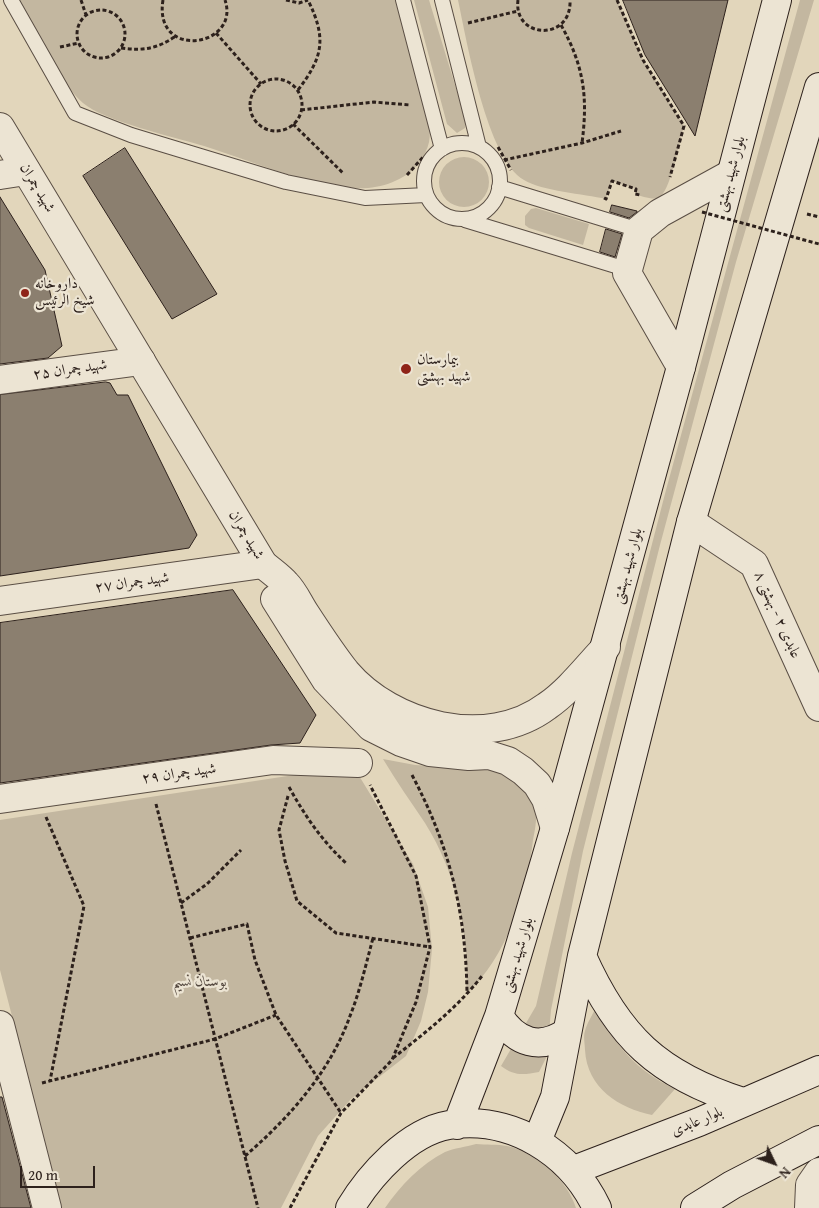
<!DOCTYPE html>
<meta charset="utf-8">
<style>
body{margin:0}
#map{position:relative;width:819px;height:1208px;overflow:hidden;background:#e2d6bb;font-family:"Gentium Book Plus",serif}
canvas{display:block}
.north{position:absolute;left:749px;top:1138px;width:50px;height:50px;-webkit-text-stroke:4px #ece4d3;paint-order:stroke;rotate:132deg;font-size:14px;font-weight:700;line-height:20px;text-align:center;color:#2d211c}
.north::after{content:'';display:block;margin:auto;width:18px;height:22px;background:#2d211c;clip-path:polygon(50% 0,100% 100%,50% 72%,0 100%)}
.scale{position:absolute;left:20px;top:1166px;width:75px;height:22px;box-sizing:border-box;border:2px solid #2d211c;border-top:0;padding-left:6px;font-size:15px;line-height:18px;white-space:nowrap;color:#2d211c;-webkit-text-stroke:4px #ece4d3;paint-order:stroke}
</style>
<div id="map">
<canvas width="819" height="1208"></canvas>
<div class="north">N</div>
<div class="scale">20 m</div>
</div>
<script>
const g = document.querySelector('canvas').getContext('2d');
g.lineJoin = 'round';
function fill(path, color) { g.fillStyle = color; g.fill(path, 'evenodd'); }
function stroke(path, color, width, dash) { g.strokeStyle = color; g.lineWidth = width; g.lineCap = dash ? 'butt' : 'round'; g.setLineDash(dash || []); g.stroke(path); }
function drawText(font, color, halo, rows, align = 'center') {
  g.font = font + ' "Gentium Book Plus",Amiri,serif'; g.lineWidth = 4.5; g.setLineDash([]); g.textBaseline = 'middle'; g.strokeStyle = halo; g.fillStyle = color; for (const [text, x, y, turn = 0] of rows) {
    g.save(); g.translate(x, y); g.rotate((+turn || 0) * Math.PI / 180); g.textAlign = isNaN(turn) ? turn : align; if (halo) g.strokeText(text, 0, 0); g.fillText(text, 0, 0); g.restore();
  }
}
const green = new Path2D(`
 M18 0H395L428 118C432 136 430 149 418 164 404 182 376 190 353 188 308 185 248 160 204 146 174 137 104 121 83 103 58 81 35 29 18 0Z
 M414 0H429L466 121 465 128 457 133 447 124Z
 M458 0H617L643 60 684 126C680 139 670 195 658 198 652 200 641 196 635 194L636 189 612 181 606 199C584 194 542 191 524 180 487 159 467 42 458 0Z
 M800 0H814L736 262 660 545 583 851 551 1010 547 1056 539 1072C523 1075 514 1076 501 1066L536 1006 572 853 666 490Z
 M439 182a25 25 0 1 1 50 0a25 25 0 1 1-50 0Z
 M536 208 589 224 583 245 529 228 525 225V216L531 209Z
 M383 759 415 765 448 767 477 765 516 776C522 785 532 796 535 805 538 815 535 830 533 840 527 894 507 957 466 994 470 935 457 874 425 823 411 802 396 781 383 759Z
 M353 766 413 864 428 907 432 949 428 992 421 1021 406 1056 351 1099 318 1136 281 1208H62L0 970V820Z
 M595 1009C618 1047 634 1069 675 1089L652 1115C619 1108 587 1088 585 1050 585 1044 583 1036 585 1031 587 1023 592 1016 595 1009Z
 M476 1144C486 1145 497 1144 507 1146 536 1152 567 1179 576 1208H385C400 1186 421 1164 445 1152 454 1148 466 1147 476 1144Z`);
const building = new Path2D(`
 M623 0H728L695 136 645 55Z
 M125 148 217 294 172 319 83 176Z
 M0 197 45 270 62 346 48 358 0 364Z
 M612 205 637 211V212L629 218 610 212Z
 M606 229 622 234 615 257 600 252Z
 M106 382 110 383 117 395H128L197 535 189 548 0 576V395Z
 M233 590 316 715 300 743 271 745 0 783V623Z
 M0 1097H2L31 1208H0Z`);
const path = new Path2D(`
 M81 0 86 15
 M163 0C153 61 241 47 225 0
 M286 0 299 3 308 0
 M518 0C513 39 572 42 570 0
 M617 0 643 60 684 126 670 177
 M77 34a24 24 0 1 1 48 0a24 24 0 1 1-48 0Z
 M468 23 518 11
 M561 25C584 66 588 97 582 143
 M216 33 261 84
 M60 47 79 43
 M121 48C143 51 157 49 176 36
 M250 105a26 26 0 1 1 52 0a26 26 0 1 1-52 0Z
 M298 90C323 57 327 39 308 0
 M301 110 374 102 410 105
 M293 124 344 174
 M498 147 511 170
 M504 160 582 143 621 131
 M407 175 424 156
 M604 198 606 199 612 181 636 189 635 194 640 195
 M807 214 819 217
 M412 775C450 847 466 913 467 994
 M289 787C305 816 322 841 347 864
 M288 796 279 830 285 861 297 901 336 933 430 947
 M156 804 258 1208
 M46 817 84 906 50 1081
 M181 903 207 884 241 850
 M190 938 247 924 255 960 276 1015 341 1113
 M393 1058C425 1033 457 1008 482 976
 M42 1083 215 1039 276 1015
 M245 1156C290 1117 330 1072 350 1016 360 991 366 964 373 938
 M290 1208 341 1113 392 1060 416 1002 430 947 416 876 370 785`);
const service = new Path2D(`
 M11 0 75 113 131 135 286 182 365 198 426 195
 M403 0 442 149
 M442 0 479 147
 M424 181a38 38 0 1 1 76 0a38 38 0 1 1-76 0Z
 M499 187 639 230
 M465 220 616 266 627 273`);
const minor = new Path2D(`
 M0 175 26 171
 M681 367 627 273 639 230 660 213 731 174
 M0 380 141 361
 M691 522 754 564 819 707
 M0 601 263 564
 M0 799 273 760 358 763
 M0 1025 47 1208
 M809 1208 810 1185 819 1172`);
const tertiary = new Path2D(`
 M0 127 263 564C271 571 280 577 286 584 294 592 299 604 305 613 318 633 331 653 346 672 392 726 487 751 547 706 569 691 587 667 606 647
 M275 599 326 680 371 727 401 742 430 752 469 756 489 755 508 761 523 771 537 784 546 799 555 828`);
const secondary = new Path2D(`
 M582 956C618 1037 658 1075 743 1102
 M499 1016C516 1043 540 1051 567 1032
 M457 1125 499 1016 555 828 681 367 777 0
 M537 1141 555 1097 582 956 691 522 819 87
 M574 1170 699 1122 819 1070
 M350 1208C370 1175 408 1132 449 1125 512 1115 571 1153 597 1208
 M695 1208 732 1185 819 1140`);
const pathBridge = new Path2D(`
 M702 212 819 244`);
const markers = [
 [25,293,5,"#8f2418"],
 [406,369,6,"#8f2418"]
];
const streetNames = [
 ["بلوار شهید بهشتی",731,174,-75],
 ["شهید چمران",37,188,59],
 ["شهید چمران ۲۵",70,370,-8],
 ["شهید چمران",246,535,59],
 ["بلوار شهید بهشتی",628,566,-75],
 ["شهید چمران ۲۷",132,583,-8],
 ["عابدی ۲ - بهشتی ۸",777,615,66],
 ["شهید چمران ۲۹",179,774,-8],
 ["بلوار شهید بهشتی",518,955,-73],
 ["بلوار عابدی",697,1122,-23]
];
const poiNames = [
 ["داروخانه",35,284],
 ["شیخ الرئیس",35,301],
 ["بیمارستان",417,360],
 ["شهید بهشتی",417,377]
];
const parkNames = [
 ["بوستان نسیم",200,982]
];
fill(green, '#c3b7a0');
fill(building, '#8b7f6f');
stroke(building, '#2d211c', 1);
stroke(service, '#5a4e44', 16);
stroke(minor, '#5a4e44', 30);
stroke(tertiary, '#5a4e44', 30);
stroke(secondary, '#2d211c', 30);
stroke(path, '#2d211c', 3, [4, 2.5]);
stroke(service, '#ece4d3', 14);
stroke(minor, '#ece4d3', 28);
stroke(tertiary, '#ece4d3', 28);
stroke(secondary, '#ece4d3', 28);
stroke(pathBridge, '#2d211c', 3, [4, 2.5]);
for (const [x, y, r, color] of markers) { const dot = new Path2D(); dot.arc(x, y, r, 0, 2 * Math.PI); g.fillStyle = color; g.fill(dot); stroke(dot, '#ece4d3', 2); }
drawText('15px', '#2d211c', '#ece4d3', streetNames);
drawText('15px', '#2d211c', '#ece4d3', poiNames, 'left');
drawText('italic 15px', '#52463d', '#ece4d3', parkNames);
</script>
